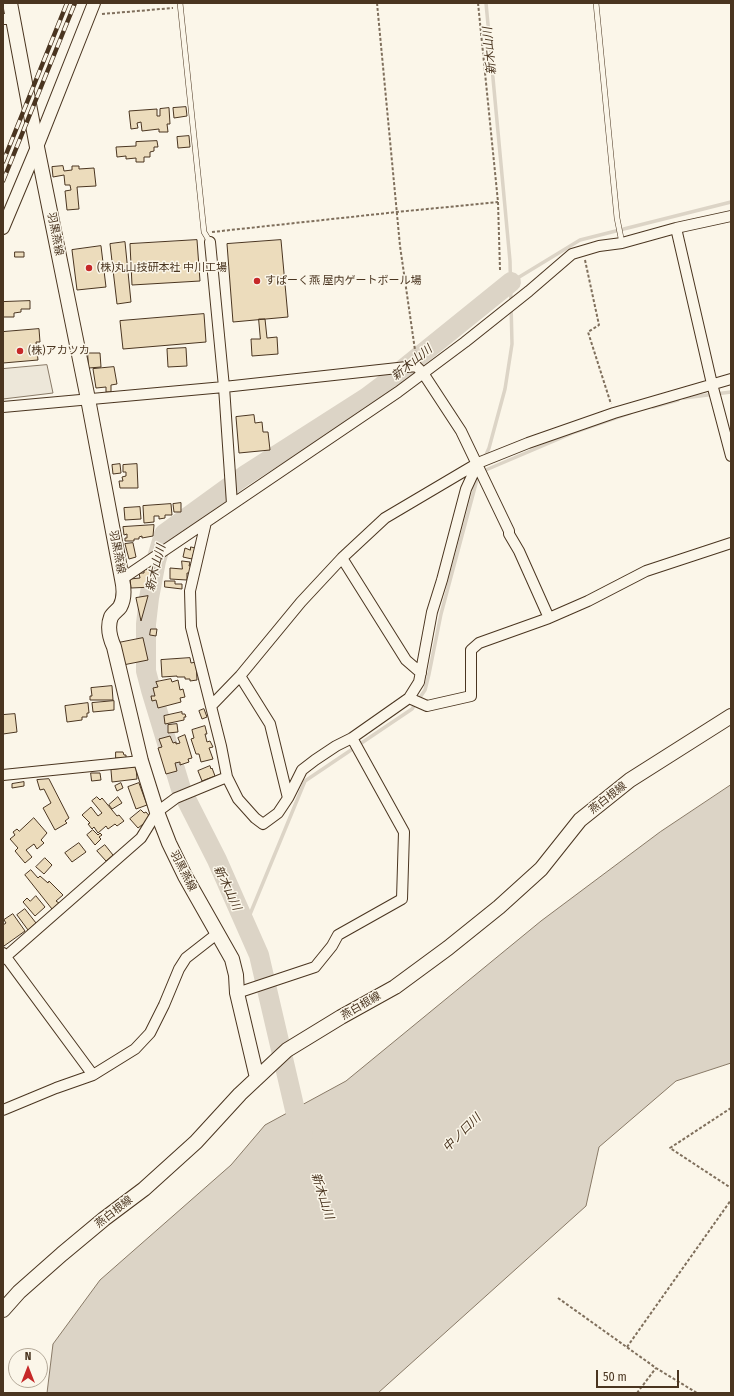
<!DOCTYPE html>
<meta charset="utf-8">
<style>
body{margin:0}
#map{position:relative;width:734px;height:1396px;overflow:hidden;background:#fbf6e9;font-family:"Fira Sans Condensed",sans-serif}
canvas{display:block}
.frame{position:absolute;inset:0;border:4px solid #4a3520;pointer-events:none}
.north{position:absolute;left:8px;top:1348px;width:40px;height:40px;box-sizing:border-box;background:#fbf6e9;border:1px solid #b4a999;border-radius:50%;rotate:0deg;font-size:11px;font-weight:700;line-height:16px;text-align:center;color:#4a3520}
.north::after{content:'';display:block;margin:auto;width:14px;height:18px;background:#c62828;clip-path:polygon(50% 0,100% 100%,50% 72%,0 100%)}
.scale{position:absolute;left:596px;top:1370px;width:83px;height:18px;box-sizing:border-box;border:2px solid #4a3520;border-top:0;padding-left:5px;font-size:12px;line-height:14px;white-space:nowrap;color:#4a3520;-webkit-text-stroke:3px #fbf6e9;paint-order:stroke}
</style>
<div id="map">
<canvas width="734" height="1396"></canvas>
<div class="frame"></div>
<div class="north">N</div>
<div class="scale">50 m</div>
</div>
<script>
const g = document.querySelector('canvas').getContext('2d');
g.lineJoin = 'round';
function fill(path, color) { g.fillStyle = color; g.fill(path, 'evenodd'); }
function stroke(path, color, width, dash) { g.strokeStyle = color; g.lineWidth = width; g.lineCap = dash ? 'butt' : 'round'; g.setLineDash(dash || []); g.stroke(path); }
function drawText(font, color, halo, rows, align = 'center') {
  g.font = font + ' "Fira Sans Condensed","Noto Sans JP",sans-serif'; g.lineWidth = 3; g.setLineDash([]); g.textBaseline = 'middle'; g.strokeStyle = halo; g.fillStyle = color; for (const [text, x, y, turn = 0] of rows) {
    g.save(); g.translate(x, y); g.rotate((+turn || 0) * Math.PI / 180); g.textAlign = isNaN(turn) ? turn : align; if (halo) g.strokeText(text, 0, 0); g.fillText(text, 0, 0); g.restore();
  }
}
const parking = new Path2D(`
 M47 365 53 393 3 399V369Z`);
const water = new Path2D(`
 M731 785V1063L676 1081 599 1147 586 1206 378 1393H47L53 1344 100 1280 231 1165 265 1125 346 1081 541 921 660 832Z`);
const stream = new Path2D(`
 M511 282 580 240 731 202
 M684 398 731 392
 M653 407 678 400
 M485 457 489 448 505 389 512 344 510 261 486 3
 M481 472 575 432 630 413
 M246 924 305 781 412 709 425 690 429 674 441 614 479 472`);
const river = new Path2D(`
 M303 1135 295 1110 259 955 217 860 181 789 151 690 146 671V624L149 598 156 561 164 534 244 476 366 398 386 383 511 282`);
const building = new Path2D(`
 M186 107 187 116 174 118 173 108Z
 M169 108 170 124H167L168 132H159V129L142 131 141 122 137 123 138 128 131 129 129 111 157 109V116H160V109Z
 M189 136 190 147 178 148 177 137Z
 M157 141 158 147H154V151L150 152V157H144V162H136V158L126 159V156L117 157 116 147 136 146V142Z
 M63 166 64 171 72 170V166H79V169L94 168 96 186 77 187 79 209 67 210 65 191 71 190 70 185H65L64 175 53 177 52 167Z
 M197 240 200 281 132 285 130 244Z
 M281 240 288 317 233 322 227 244Z
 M125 242 131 302 117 304 110 244Z
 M101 246 106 287 77 290 72 250Z
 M15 252H24V257H15Z
 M30 301V309H21V312L14 313V317H3V302Z
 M204 314 206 342 123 349 120 321Z
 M259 319H265L267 338 277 337 278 354 252 356 251 339H260Z
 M39 329 40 342H36L38 360 3 363V332Z
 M186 348 187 366 168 367 167 349Z
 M88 353H100L101 367 89 368Z
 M114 367 117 384 111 385V392H106V387L96 388 93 369Z
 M254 415 255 423 262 422 263 432H268L270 450 239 453 236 417Z
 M120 464 121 473 113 474 112 465Z
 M137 464 138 488H120L119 481H123L122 477 126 476V472H123V465Z
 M181 503V512H174L173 504Z
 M171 504 172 515H165V518L159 519V516H154V522L144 523 143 506Z
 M140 507 141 519 125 520 124 508Z
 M154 525 153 536 142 538V536L139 537V539H134V541H125V538H127V534L124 535 123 527Z
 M133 543 136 557 129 559 125 544Z
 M191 547 195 548 192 559 183 557 185 548 190 550Z
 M182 561 190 562 189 566H191V573H187V580L170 579V568L182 569Z
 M154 566V570H152L154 582H152L153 587 131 588 130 579 140 578 139 573H144V570L147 569V567Z
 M165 581H175V584H182V589L165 587Z
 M148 596 141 621 136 598Z
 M151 629H157L156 636 150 635Z
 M143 638 148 660 123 665 118 643Z
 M190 658 191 663 196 662 197 680 190 681V679H185V677H177V676L162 677 161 660Z
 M171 679 172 682 178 680 180 690 183 689 185 697 180 698 181 702 158 708 156 700 152 701 151 696H155L153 688 158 687 156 682Z
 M112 686 113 700H90V696H92L91 688Z
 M114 701V710L93 712 92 703Z
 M88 703 89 713H87V717H82V720L67 722 65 706Z
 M204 709 207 717 202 719 199 711Z
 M182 712V714H185L186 717H184V720L165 724 164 716Z
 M15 714 17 732 3 734V715Z
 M177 724 178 732 168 733V725Z
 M205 726 207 734H205L207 742 210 741 213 747 209 748 213 759 201 762 199 754H196L191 739 194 738 192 730Z
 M185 735 192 758 188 759 189 762 180 765V762L175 763 177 771 166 774 158 748 162 747 159 739 170 736 173 743 176 742V744L180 743 178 738Z
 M116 752H123L124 755H126V758H116Z
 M210 766 211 769 212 768 215 776 202 781 198 771Z
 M136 767 137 779 112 782 111 770Z
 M91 773H100L101 780 92 781Z
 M49 779 69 818 65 821 67 823 55 830 43 808 51 803 44 789 40 790 37 780Z
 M24 782V786L12 788V784Z
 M121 783 123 788 117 791 115 786Z
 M139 783 147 805 136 809 128 787Z
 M97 797 100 800 102 798 117 816 119 815 124 821 117 826 115 824 108 829 106 826 98 833 94 827 92 829 88 824 90 823 82 815 91 807 98 816 102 813 92 801Z
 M118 797 122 803 112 809 109 805Z
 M141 810 144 813 146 812 151 818 138 828 130 819Z
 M34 818 47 833 41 840 44 843 37 849 34 844 26 850 32 857 25 863 15 851 18 848 10 839 15 835 13 832 17 829 19 831Z
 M93 830 98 835 100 833 102 835 99 837 101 839 95 845 87 835Z
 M79 843 86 852 72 862 65 853Z
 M105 845 113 855 106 861 97 851Z
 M45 858 52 865 44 874 36 867Z
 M31 870 38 878 40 876 48 883 49 881 63 895 56 901 59 903 52 909 25 875Z
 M36 896 45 907 35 916 23 902 27 898 30 901Z
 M25 909 36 923 28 930 17 915Z
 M13 914 25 931 4 946 3 944V925L6 923 4 920Z`);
const path = new Path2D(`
 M377 3 400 246 416 357
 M478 3 498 202 500 270
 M102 14 173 8
 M212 232 397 212 498 202
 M585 260 599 325 588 332 611 404
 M731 1108 670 1148 731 1188
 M558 1298 656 1368 697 1393
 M627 1347 731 1200
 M637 1393 656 1368`);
const service = new Path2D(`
 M180 3 204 232 210 242
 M596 3 617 218 622 243`);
const minor = new Path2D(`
 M3 19H14
 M676 228 712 384 731 456
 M210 242 224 387 232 504
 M3 407 224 387 416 366 423 373 461 431 509 531V534L519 551 549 618
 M206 522 190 591 191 627 221 746 227 777 238 799 255 818 263 824 278 813 288 798 302 770 315 760 336 746 352 738 409 698 419 682 432 612 442 580 466 489 478 463
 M342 558 406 660 421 673
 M122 579 398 392 465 342 529 291 572 254 599 246 622 243 676 228 731 216
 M240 676 270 724 288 798
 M409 698 427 706 471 696V650L479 643 549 618 588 601 646 571 731 543
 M211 706 240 676 301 602 342 558 385 518 478 463 528 443 614 413 731 379
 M3 775 141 761
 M3 953 93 1075
 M3 959 141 838 157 812 176 798 227 777
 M237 993 315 967 332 946 338 935 402 899 404 832 352 738
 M3 1110 56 1088 93 1075 135 1049 150 1033 164 1005 179 969 186 958 218 933`);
const tertiary = new Path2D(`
 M3 228 37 147 94 3`);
const secondary = new Path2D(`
 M10 3 37 147 88 399 122 579C124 588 125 598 120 607 118 610 113 613 111 617 107 627 110 638 114 647L141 761 157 812 169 843 185 876 232 959 236 975 237 993 257 1078
 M3 1310 19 1292 62 1254 104 1219 144 1189 196 1142 240 1094 287 1050 341 1017 395 987 448 948 499 907 541 869 580 820 630 780 731 716`);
const rail = new Path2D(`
 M3 162 67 3
 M3 181 75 3`);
const markers = [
 [89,268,4,"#c62828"],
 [257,281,4,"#c62828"],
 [20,351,4,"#c62828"]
];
const streetNames = [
 ["羽黒燕線",55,234,79],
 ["羽黒燕線",117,552,79],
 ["燕白根線",608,798,-38],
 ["羽黒燕線",183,871,63],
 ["燕白根線",361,1006,-30],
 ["燕白根線",114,1212,-38]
];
const poiNames = [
 ["(株)丸山技研本社 中川工場",97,268],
 ["すぱーく燕 屋内ゲートボール場",265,281],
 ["(株)アカツカ",28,351]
];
const waterNames = [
 ["新木山川",490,51,-95],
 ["新木山川",412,363,-39],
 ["新木山川",156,568,-76],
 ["新木山川",227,888,65],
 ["中ノ口川",462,1133,-45],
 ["新木山川",322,1196,72]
];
fill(parking, '#ede7d9');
stroke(parking, '#887966', 1);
fill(water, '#dcd4c6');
stroke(water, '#887966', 1);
stroke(stream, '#dcd4c6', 3.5);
stroke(river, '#dcd4c6', 20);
fill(building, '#ecdcbc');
stroke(building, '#4a3520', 1);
stroke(service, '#4a3520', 6);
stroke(minor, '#4a3520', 12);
stroke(tertiary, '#4a3520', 14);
stroke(secondary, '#4a3520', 16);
stroke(path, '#7f6f5c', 2, [3, 2]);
stroke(service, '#fbf6e9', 5);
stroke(minor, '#fbf6e9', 10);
stroke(tertiary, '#fbf6e9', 12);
stroke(secondary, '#fbf6e9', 14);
stroke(rail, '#4a3520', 4.5);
stroke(rail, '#fbf6e9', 3, [9]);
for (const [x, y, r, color] of markers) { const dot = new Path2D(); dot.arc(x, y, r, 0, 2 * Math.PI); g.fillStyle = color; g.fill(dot); stroke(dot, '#fbf6e9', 1.5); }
drawText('11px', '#4a3520', '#fbf6e9', streetNames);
drawText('11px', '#4a3520', '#fbf6e9', poiNames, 'left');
drawText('italic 12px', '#4a3520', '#fbf6e9', waterNames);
</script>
